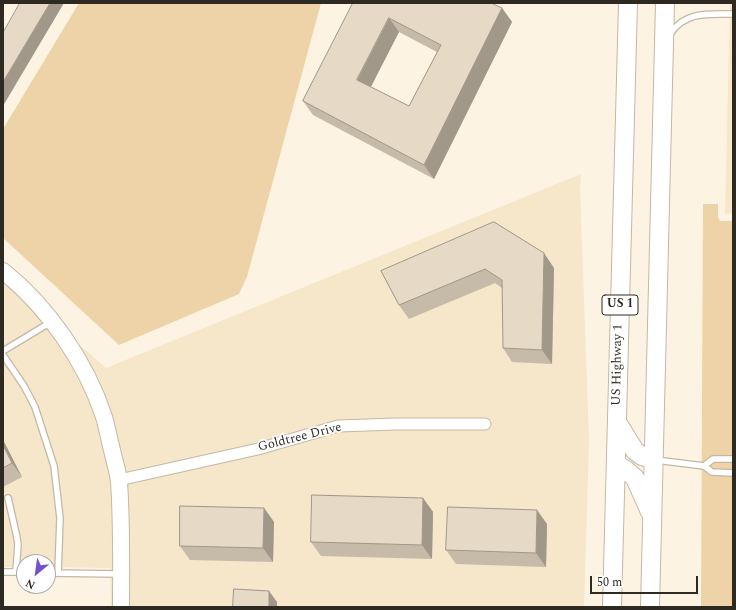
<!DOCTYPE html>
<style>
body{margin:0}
#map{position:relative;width:736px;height:610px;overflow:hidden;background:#fdf3e3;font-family:Spectral,serif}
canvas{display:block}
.frame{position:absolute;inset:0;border:4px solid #2e2a22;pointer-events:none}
.north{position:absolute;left:16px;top:554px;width:40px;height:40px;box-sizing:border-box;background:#fff;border:1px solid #abaaa7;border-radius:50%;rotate:209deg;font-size:11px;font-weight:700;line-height:16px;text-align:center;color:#2e2a22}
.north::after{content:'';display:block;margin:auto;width:14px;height:18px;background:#7052cc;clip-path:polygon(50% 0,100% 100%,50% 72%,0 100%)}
.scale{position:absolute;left:590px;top:576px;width:108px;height:18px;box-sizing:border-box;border:2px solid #2e2a22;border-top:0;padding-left:5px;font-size:12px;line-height:14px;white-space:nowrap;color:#2e2a22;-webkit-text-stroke:3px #fff;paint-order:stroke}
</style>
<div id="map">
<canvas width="736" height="610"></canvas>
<div class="frame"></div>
<div class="north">N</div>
<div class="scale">50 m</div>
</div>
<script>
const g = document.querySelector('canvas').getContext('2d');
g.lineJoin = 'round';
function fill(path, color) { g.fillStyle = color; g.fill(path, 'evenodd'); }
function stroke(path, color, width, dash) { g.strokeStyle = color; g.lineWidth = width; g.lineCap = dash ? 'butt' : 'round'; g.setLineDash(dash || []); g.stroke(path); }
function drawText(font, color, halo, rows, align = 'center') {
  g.font = font + ' Spectral,serif'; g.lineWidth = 3.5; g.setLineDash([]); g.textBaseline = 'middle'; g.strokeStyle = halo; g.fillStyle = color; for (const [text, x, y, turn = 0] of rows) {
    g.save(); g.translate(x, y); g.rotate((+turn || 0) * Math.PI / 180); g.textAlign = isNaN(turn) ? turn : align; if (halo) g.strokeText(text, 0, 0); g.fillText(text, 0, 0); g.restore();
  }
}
const built = new Path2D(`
 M730 3H733V213L725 214Z
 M581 174 580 187 589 441 584 607H129L127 479 111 414 96 376 75 341 106 368Z
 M3 282 26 302 46 327 64 353 82 385 97 421 111 482 113 518V607H111L110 568 48 567V562H24V567H3Z`);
const green = new Path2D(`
 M79 3H321L247 277 239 294 119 345 3 238V129Z
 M703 204H718V217L720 221H733V607H701Z`);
const lane = new Path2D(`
 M670 34C685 11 709 14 733 14
 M3 351 51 322
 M3 355 24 386 35 407 54 466 60 518 58 573
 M656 460 704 466 712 472 733 473
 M704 466 713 459H733
 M8 498 16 533 18 544 16 572
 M3 572H24
 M48 573 120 574`);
const street = new Path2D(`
 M119 480 258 449 338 426 395 424H485`);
const secondary = new Path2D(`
 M3 271C48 307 86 362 104 417 107 427 109 439 112 450 114 460 118 471 119 482 122 524 121 566 121 607`);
const primary = new Path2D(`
 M617 422 635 451 642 456 653 459
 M616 464 626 470 635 478 650 512
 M612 607 628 3
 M650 607 665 3`);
const wall = new Path2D(`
 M353 3 502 8 512 22 434 179 313 115 303 101ZM399 32 437 52 409 106 371 87Z
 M554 268 552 364 512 362 503 348 502 288 495 283 409 319 399 305 381 271Z
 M3 440 22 477 3 487Z
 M423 498 433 512 432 559 321 556 311 542Z
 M264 508 274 522 273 562 190 560 180 546Z
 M547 524 546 567 456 564 446 550Z`);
const shadedWall = new Path2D(`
 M50 3H64L3 106V82Z
 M502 8 512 22 434 179 424 165Z
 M389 18 399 32 367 94 357 80Z
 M544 253 554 268 552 364 542 350Z
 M3 440 22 477 12 463 3 445Z
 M423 498 433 512 432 559 422 545Z
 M264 508 274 522 273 562 263 548Z
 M537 510 547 524 546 567 536 553Z
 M269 591 277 602V607H269Z`);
const building = new Path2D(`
 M20 3H50L3 82V33Z
 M353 3H491L502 8 424 165 303 101ZM389 18 441 45 409 106 357 80Z
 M494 222 544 253 542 350 503 348 502 280 485 269 399 305 381 271Z
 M3 445 12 463 3 468Z
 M312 495 423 498 422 545 311 542Z
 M180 506 264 508 263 548 180 546Z
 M448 507 537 510 536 553 446 550Z
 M234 589 269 591V607H233Z`);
const shields = [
 [620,305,36]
];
const shieldNames = [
 ["US 1",620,305]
];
const streetNames = [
 ["US Highway 1",618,365,-89],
 ["Goldtree Drive",300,438,-14]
];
fill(built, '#f6e6ca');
fill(green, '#edd3a7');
stroke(lane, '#c4b8a5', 8);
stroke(street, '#c4b8a5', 13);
stroke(secondary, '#c4b8a5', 18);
stroke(primary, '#c4b8a5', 20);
stroke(lane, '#fff', 5.5);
stroke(street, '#fff', 11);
stroke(secondary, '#fff', 16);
stroke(primary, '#fff', 18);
fill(wall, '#c6bba9');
fill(shadedWall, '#a1988a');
fill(building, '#e6d9c5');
stroke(building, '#a1988a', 1);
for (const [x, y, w] of shields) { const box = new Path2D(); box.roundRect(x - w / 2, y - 10, w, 20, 3); g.fillStyle = '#fff'; g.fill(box); stroke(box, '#2e2a22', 1); }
drawText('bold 12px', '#2e2a22', null, shieldNames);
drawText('13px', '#2e2a22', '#fff', streetNames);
</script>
